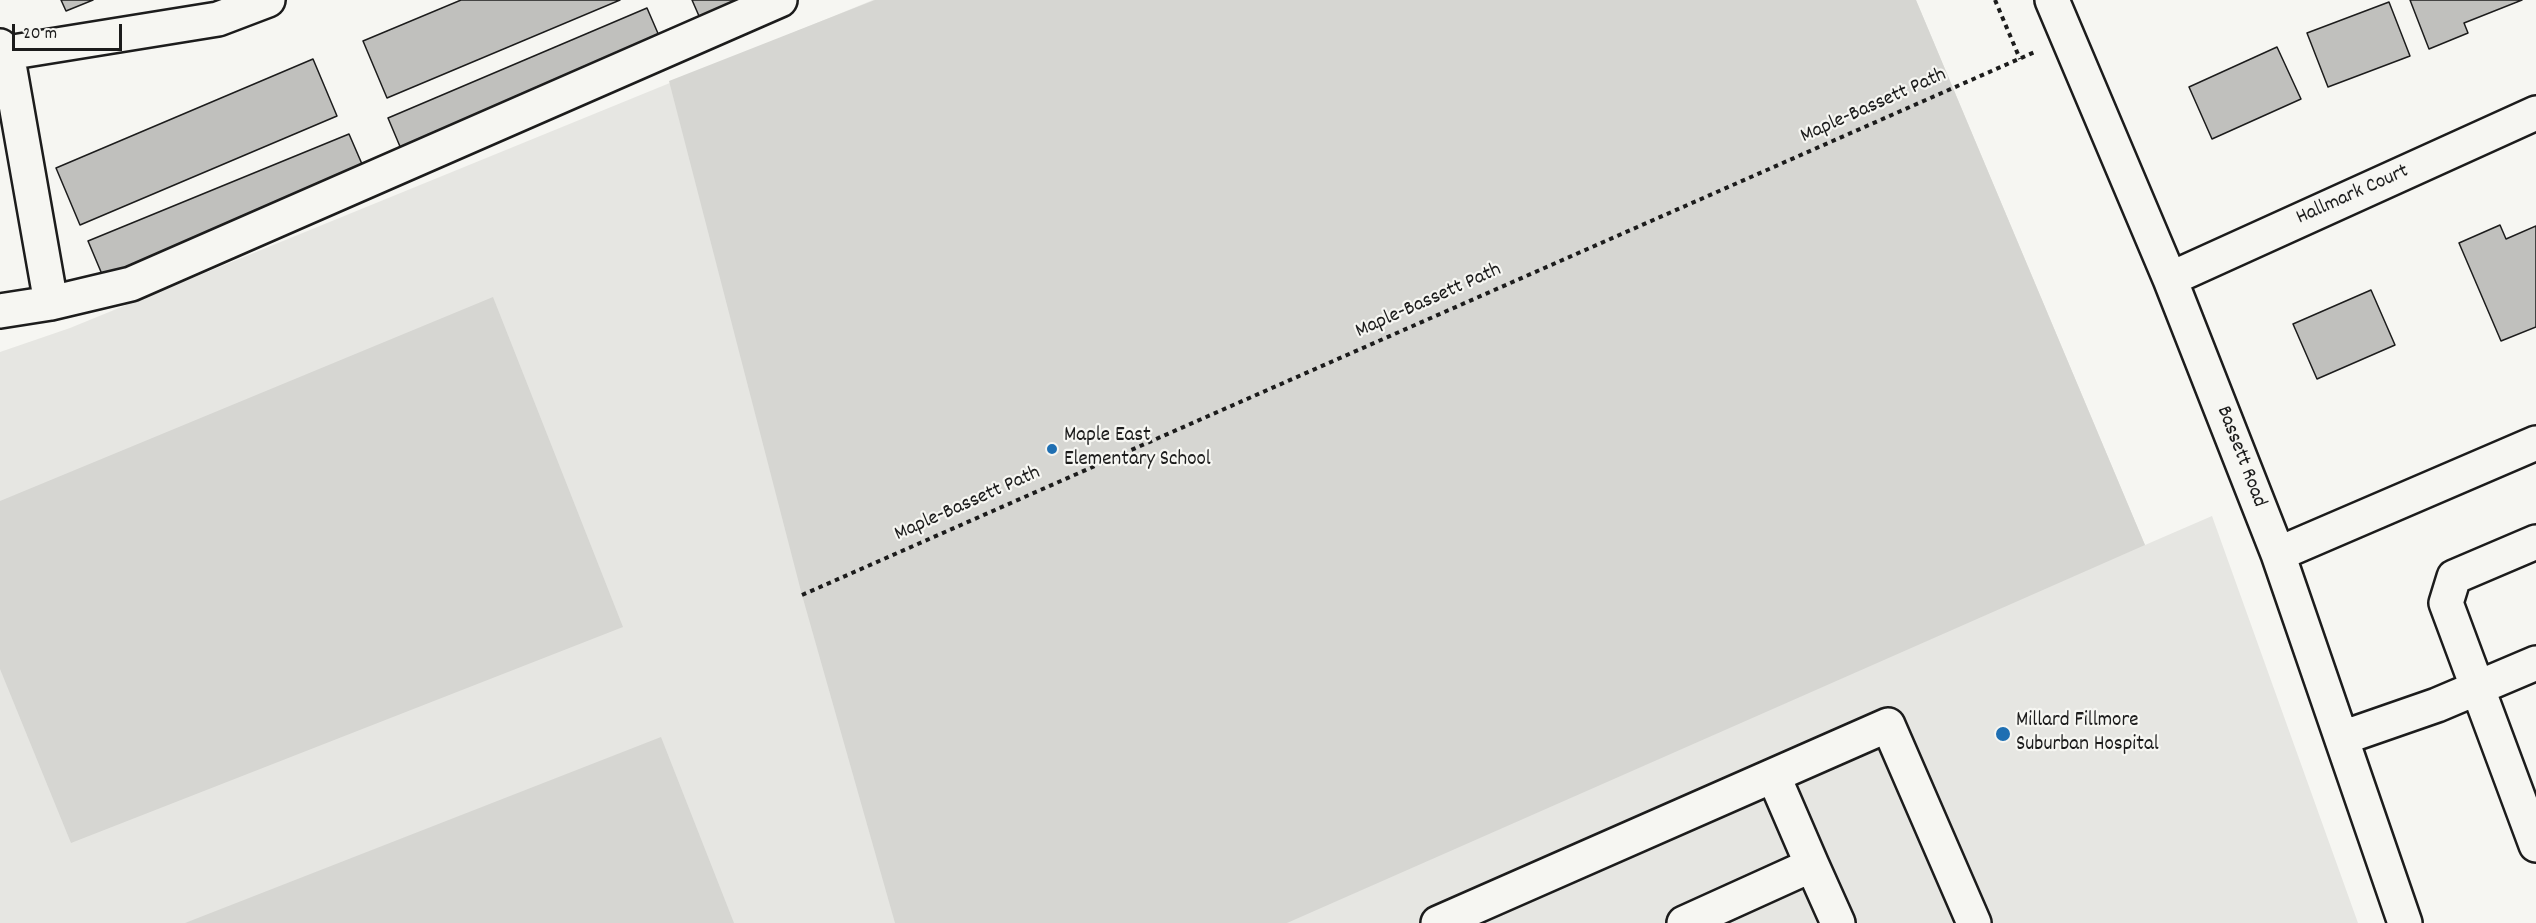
<!DOCTYPE html>
<style>
body{margin:0}
#map{position:relative;width:2536px;height:923px;overflow:hidden;background:#f6f6f2;font-family:Dekko,sans-serif}
canvas{display:block}
.scale{position:absolute;left:12px;top:24px;width:110px;height:27px;box-sizing:border-box;border:3px solid #1c1c1c;border-top:0;padding-left:8px;font-size:18px;line-height:21px;white-space:nowrap;color:#1c1c1c;-webkit-text-stroke:4px #f6f6f2;paint-order:stroke}
</style>
<div id="map">
<canvas width="2536" height="923"></canvas>
<div class="scale">20 m</div>
</div>
<script>
const g = document.querySelector('canvas').getContext('2d');
g.lineJoin = 'round';
function fill(path, color) { g.fillStyle = color; g.fill(path, 'evenodd'); }
function stroke(path, color, width, dash) { g.strokeStyle = color; g.lineWidth = width; g.lineCap = dash ? 'butt' : 'round'; g.setLineDash(dash || []); g.stroke(path); }
function drawText(font, color, halo, rows, align = 'center') {
  g.font = font + ' Dekko,sans-serif'; g.lineWidth = 4.5; g.setLineDash([]); g.textBaseline = 'middle'; g.strokeStyle = halo; g.fillStyle = color; for (const [text, x, y, turn = 0] of rows) {
    g.save(); g.translate(x, y); g.rotate((+turn || 0) * Math.PI / 180); g.textAlign = isNaN(turn) ? turn : align; if (halo) g.strokeText(text, 0, 0); g.fillText(text, 0, 0); g.restore();
  }
}
const built = new Path2D(`
 M873 0H1916L2145 545 2212 516 2358 923H0V352L70 328Z`);
const green = new Path2D(`
 M875 0H1916L2145 545 1287 923H895L802 595 669 81Z
 M493 297 623 627 71 843 0 669V501Z
 M661 737 734 923H185Z`);
const building = new Path2D(`
 M61 0H93L66 11Z
 M461 0H620L387 98 363 41Z
 M692 0H777L706 32Z
 M2410 0H2522L2464 23 2468 33 2429 49Z
 M2389 2 2410 56 2328 87 2307 33Z
 M647 8 663 45 404 156 388 118Z
 M2277 47 2301 99 2212 139 2189 87Z
 M313 59 337 116 80 225 56 168Z
 M349 134 365 171 104 279 88 241Z
 M2500 225 2506 239 2536 226V327L2501 341 2459 243Z
 M2371 290 2395 345 2317 379 2293 324Z`);
const path = new Path2D(`
 M1995 0 2020 59
 M802 595 2037 51`);
const minor = new Path2D(`
 M2052 0 2170 279 2278 554 2405 923
 M0 46 7 53 218 19 268 0
 M7 53 51 303
 M2170 279 2536 113
 M0 311 51 303 131 284 780 0
 M2536 542 2454 577 2446 603 2536 845
 M2278 554 2536 443
 M2342 738 2437 705 2536 663
 M1774 777 1812 865
 M1438 923 1888 725 1974 923
 M1684 923 1812 865 1838 923`);
const markers = [
 [1052,449,6,"#1f6fb2"],
 [2003,734,8,"#1f6fb2"]
];
const streetNames = [
 ["Maple-Bassett Path",1874,107,-24],
 ["Hallmark Court",2353,196,-24],
 ["Maple-Bassett Path",1429,302,-24],
 ["Bassett Road",2240,457,69],
 ["Maple-Bassett Path",968,505,-24]
];
const poiNames = [
 ["Maple East",1064,437],
 ["Elementary School",1064,461],
 ["Millard Fillmore",2016,722],
 ["Suburban Hospital",2016,746]
];
fill(built, '#e6e6e2');
fill(green, '#d6d6d2');
fill(building, '#c0c0bd');
stroke(building, '#1c1c1c', 1.5);
stroke(minor, '#1c1c1c', 38);
stroke(path, '#1c1c1c', 4, [4.5, 4.5]);
stroke(minor, '#f6f6f2', 33);
for (const [x, y, r, color] of markers) { const dot = new Path2D(); dot.arc(x, y, r, 0, 2 * Math.PI); g.fillStyle = color; g.fill(dot); stroke(dot, '#f6f6f2', 2); }
drawText('21px', '#1c1c1c', '#f6f6f2', streetNames);
drawText('21px', '#1c1c1c', '#f6f6f2', poiNames, 'left');
</script>
